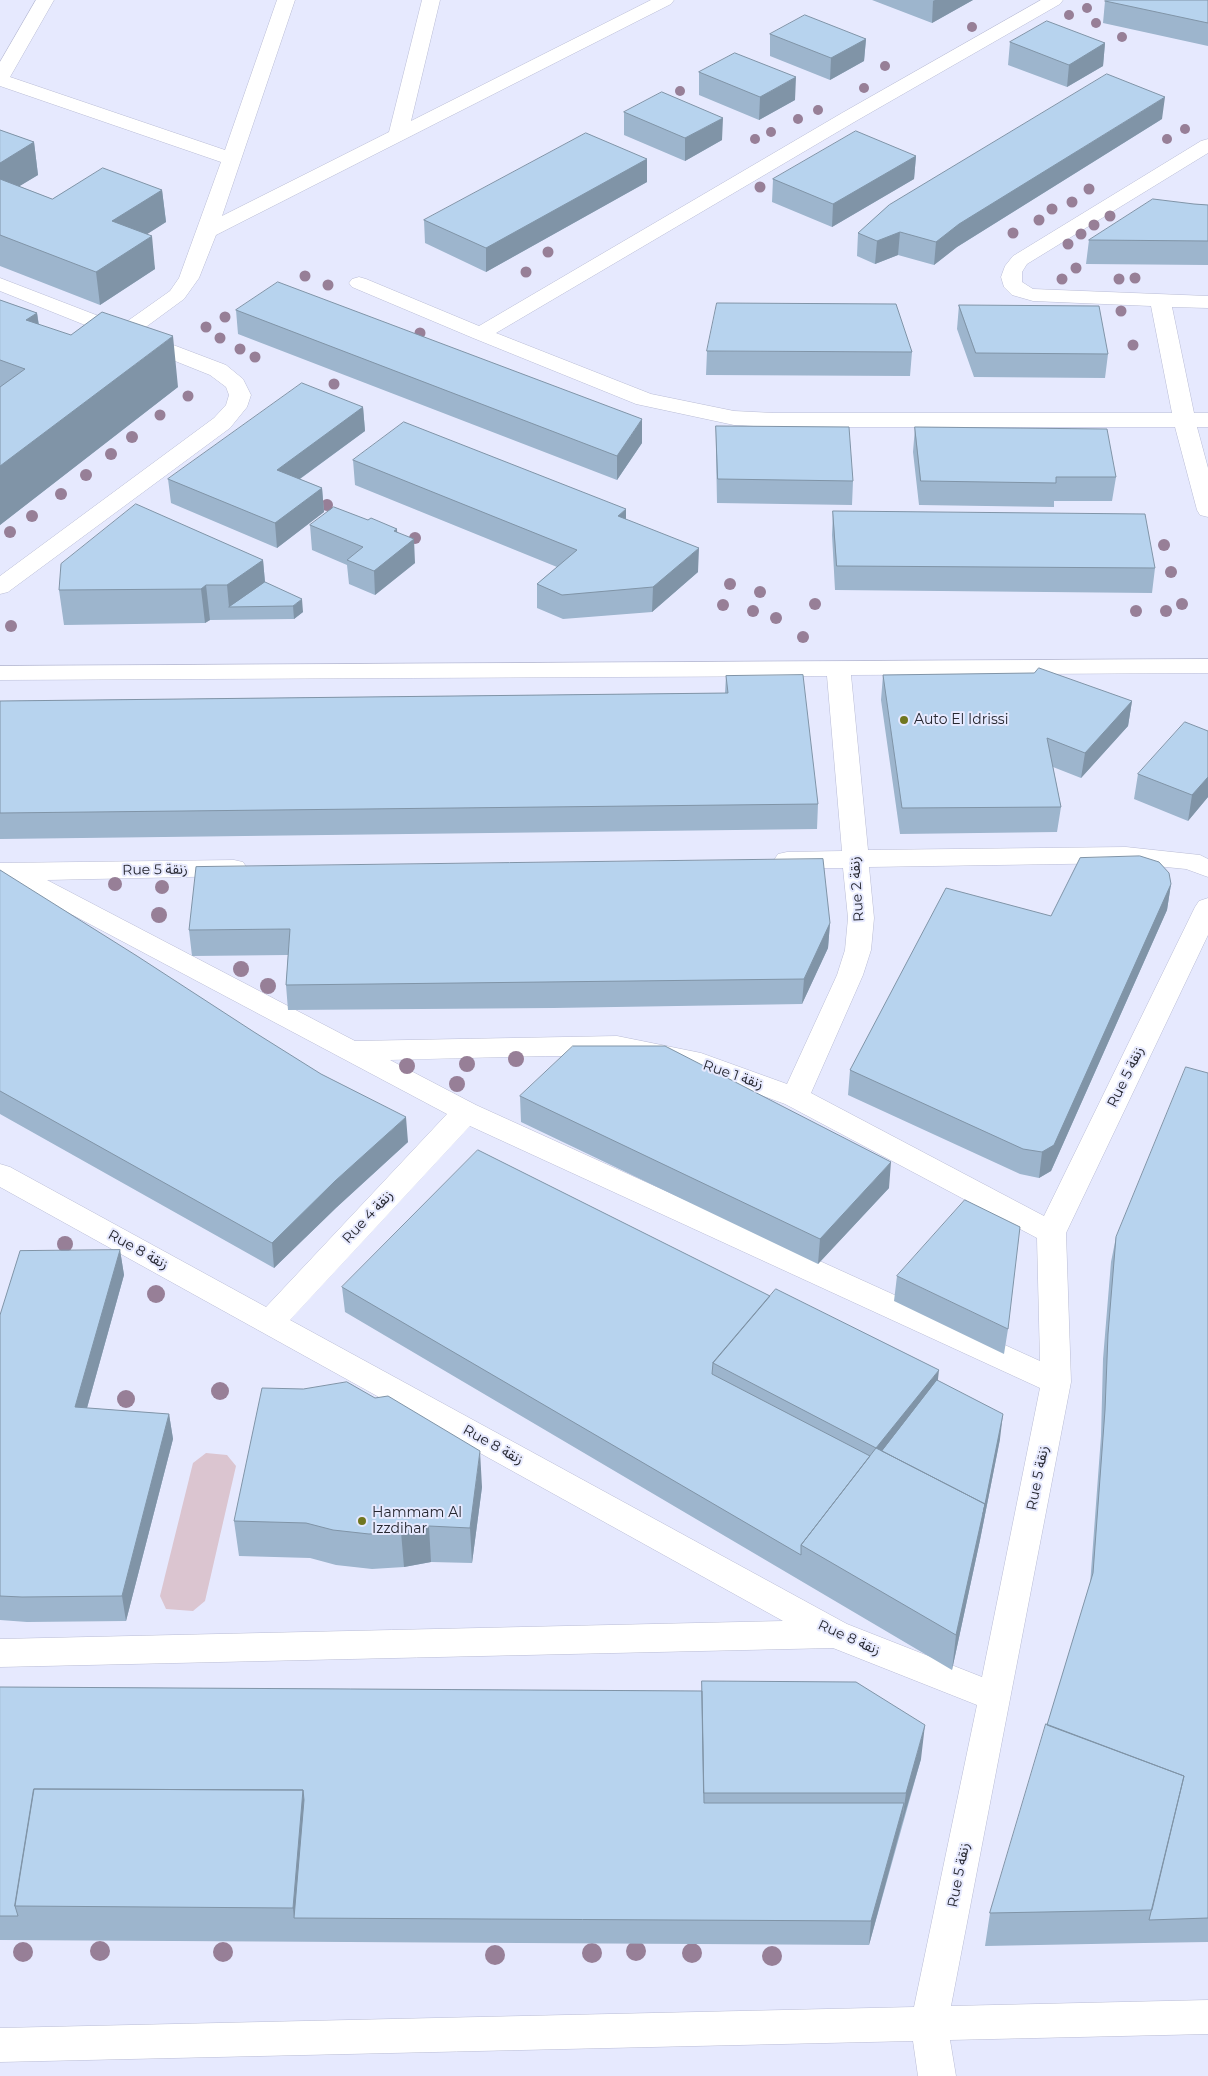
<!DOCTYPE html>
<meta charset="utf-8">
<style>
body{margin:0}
canvas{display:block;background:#e6e9fe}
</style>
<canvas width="1208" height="2076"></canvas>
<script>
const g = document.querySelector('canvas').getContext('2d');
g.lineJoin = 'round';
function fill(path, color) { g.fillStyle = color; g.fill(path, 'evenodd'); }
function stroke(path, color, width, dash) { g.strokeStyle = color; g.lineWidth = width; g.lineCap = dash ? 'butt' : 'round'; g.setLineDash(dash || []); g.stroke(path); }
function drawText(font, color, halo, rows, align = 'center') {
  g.font = font + ' Montserrat,"Noto Sans Arabic",sans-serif'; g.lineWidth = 4; g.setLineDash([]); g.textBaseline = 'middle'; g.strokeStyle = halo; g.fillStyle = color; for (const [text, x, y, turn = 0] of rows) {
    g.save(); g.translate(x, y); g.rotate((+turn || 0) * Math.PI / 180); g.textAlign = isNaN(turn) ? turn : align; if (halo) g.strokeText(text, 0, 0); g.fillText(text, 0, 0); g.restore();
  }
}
const green = new Path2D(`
 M206 1453 227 1455 236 1466 205 1601 193 1611 166 1609 160 1596 193 1463Z`);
const minor = new Path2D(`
 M36 0H54L10 77 225 150 277 0H295L222 216 389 132 422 0H440L411 121 651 0H674L671 4 216 235 199 278 184 299 139 332 226 365 243 379 251 395 247 407 230 428 8 592 0 594V576L214 418 226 405 229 395 226 387 210 375 0 291V278L122 325 170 291 179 278 221 162 0 86V62Z
 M1041 0H1063L1060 4 856 121 496 333 651 394 734 411 774 413H1172L1151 306 1033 301 1012 295 1004 287 1001 277 1005 266 1013 256 1201 141 1208 139V153L1027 264 1022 272V282L1033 289 1208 296V308L1172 307 1194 413H1208V427H1197L1208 468V517L1200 515 1197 510 1175 427H774L734 425 636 404 473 338 352 287 349 283 352 279 359 277 366 279 479 326 842 113Z
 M1208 659V673L851 675 868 850 1126 847 1200 855 1208 859V877L1186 869 1126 863 869 867 874 918 871 950 863 975 811 1093 1044 1216 1195 907 1199 901 1208 898V935L1066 1233 1071 1382 951 2006 1208 2000V2034L950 2040 956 2076H918L913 2041 0 2062V2028L914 2007 977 1705 833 1648 0 1667V1639L783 1621 0 1187V1164L10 1167 266 1307 447 1114 7 880 0 881V863L234 860 243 862 247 868 243 874 234 876 47 880 355 1041 617 1036 701 1053 787 1084 837 975 845 950 848 918 843 868H787L778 866 774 860 778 854 787 852 842 851 827 676 0 680V666ZM546 1056H617L666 1065 696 1071 785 1104 1037 1238 1040 1361 476 1105 390 1060ZM470 1126 1040 1388 982 1677 847 1624 290 1320Z`);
const trees = [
 [1087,8,5],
 [1069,15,5],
 [1096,23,5],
 [972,27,5],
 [1122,37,5],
 [885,66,5],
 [864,88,5],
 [680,91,5],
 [818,110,5],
 [798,119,5],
 [1185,129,5],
 [771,132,5],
 [755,139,5],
 [1167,139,5],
 [760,187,5.5],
 [1089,189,5.5],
 [1072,202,5.5],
 [1052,209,5.5],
 [1110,216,5.5],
 [1039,220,5.5],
 [1094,225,5.5],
 [1013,233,5.5],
 [1081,234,5.5],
 [1068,244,5.5],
 [548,252,5.5],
 [1076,268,5.5],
 [526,272,5.5],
 [305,276,5.5],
 [1135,278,5.5],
 [1062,279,5.5],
 [1119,279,5.5],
 [328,285,5.5],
 [1121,311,5.5],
 [225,317,5.5],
 [206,327,5.5],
 [420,333,5.5],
 [220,338,5.5],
 [1133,345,5.5],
 [240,349,5.5],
 [255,357,5.5],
 [334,384,5.5],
 [188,396,5.5],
 [160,415,5.5],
 [132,437,6],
 [111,454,6],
 [86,475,6],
 [61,494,6],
 [327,505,6],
 [32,516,6],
 [10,532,6],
 [415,538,6],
 [1164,545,6],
 [1171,572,6],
 [730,584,6],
 [760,592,6],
 [815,604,6],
 [1182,604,6],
 [723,605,6],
 [753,611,6],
 [1136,611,6],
 [1166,611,6],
 [776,618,6],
 [11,626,6],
 [803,637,6],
 [115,884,7],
 [162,887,7],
 [159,915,8],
 [241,969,8],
 [268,986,8],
 [516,1059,8],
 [467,1064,8],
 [407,1066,8],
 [457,1084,8],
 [65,1244,8],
 [156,1294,9],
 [220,1391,9],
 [126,1399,9],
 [100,1951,10],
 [636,1951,10],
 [23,1952,10],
 [223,1952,10],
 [592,1953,10],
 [692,1953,10],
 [495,1955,10],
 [772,1956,10]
];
const wall = new Path2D(`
 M872 0H973L932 23Z
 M1208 0V46L1103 23 1105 1Z
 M770 34 866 39 864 61 830 80 770 56Z
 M1010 42 1105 43 1103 66 1067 87 1008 65Z
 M699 72 795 100 759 120 699 95Z
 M624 112 722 140 685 161 624 135Z
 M1162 119 957 247 934 265 898 255 875 264 857 256 858 233Z
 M0 130 34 142 38 175 19 186 52 199 162 190 166 222 147 234 155 269 100 305 0 266Z
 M916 156 914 179 832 227 772 202 773 179Z
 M647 159V182L486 272 425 243 424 220Z
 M1194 204 1208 205V265L1086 264 1089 240Z
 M0 300 37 313 39 325 178 387 0 525Z
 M959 305 1108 354 1105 378 974 377 957 329Z
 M236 310 642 443 617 480 238 334Z
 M707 351 912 352 910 376 706 375Z
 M363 407 365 431 300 479 322 488 324 512 277 548 171 503 168 479Z
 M716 426 853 481 852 505 717 503 716 450Z
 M915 427 1116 477 1112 501H1054V507L919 505 913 452Z
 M353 460 698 572 652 612 563 619 537 608V584L557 567 355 485Z
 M833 511 1155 568 1152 593 835 590 832 535Z
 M368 520 397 529V532L415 563 375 595 349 584 347 565 312 550 310 525Z
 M263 560 265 582 303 612 294 619 210 620 205 623 64 625 59 590Z
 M883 675 1132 701 1128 726 1081 778 1053 767 1061 807 1057 832 900 834 881 700Z
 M726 676 818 804 817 829 0 839V701L725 693Z
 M1208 731V797L1188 821 1134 799 1138 774Z
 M0 870 408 1142 337 1207 274 1268 0 1114Z
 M1171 884 1167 910 1051 1171 1039 1178 1020 1174 848 1095 850 1070 1051 916Z
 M830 923 828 948 802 1004 553 1008 288 1010 286 985 288 955 192 956 189 930Z
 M1208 1073V1942L1144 1943 1145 1940 1144 1943 985 1946 990 1913 1090 1585 1101 1436 1103 1359 1111 1262 1116 1237Z
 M520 1096 889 1188 818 1264 521 1122Z
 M120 1250 124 1275 87 1408 169 1414 173 1439 126 1621 27 1622 0 1620V1315Z
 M897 1276 1008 1329 1004 1354 894 1301Z
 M342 1287 937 1380 1000 1439 980 1540 952 1670 345 1312Z
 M482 1487 472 1563 431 1562 404 1567 372 1569 336 1565 310 1558 239 1556 234 1521Z
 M702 1681 921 1759 869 1945 0 1940V1687L702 1691Z`);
const shadedWall = new Path2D(`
 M935 0H973L932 23 933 1Z
 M866 39 864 61 830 80 831 58Z
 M1105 43 1103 66 1067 87 1069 65Z
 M796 77 795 100 759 120 760 97Z
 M1165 97 1162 119 957 247 934 265 936 242 959 224Z
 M723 118 722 140 685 161V138Z
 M34 142 38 175 0 198V163Z
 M916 156 914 179 832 227 833 204Z
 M647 159V182L486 272V248Z
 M162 190 166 222 116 254 112 221Z
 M900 232 898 255 875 264 877 241Z
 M152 236 155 269 100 305 96 272Z
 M37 313 44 363 26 320Z
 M173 336 178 387 0 525V466Z
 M363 407 365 431 279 494 277 470Z
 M642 419V443L617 480V456Z
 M322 488 324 512 277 548 275 523Z
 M626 509V534L618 516Z
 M397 529 398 551 414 539 415 563 375 595 374 571 394 531Z
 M699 548 698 572 652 612 653 587Z
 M263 560 266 594 229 607 227 585Z
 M206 585 210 620 205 623 201 589Z
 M302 599 303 612 294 619 293 606Z
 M1132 701 1128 726 1081 778 1085 753Z
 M1208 777V797L1188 821 1192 795Z
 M1171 884 1167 910 1051 1171 1039 1178 1042 1152Z
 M830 923 828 948 802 1004 804 979Z
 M406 1117 408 1142 337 1207 274 1268 272 1243 335 1181Z
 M891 1162 889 1188 818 1264 820 1239Z
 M120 1250 124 1275 80 1433 75 1407Z
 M939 1370 935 1406 888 1465 876 1448Z
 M169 1414 173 1439 126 1621 122 1596Z
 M1003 1414 1000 1439 980 1540 952 1670 956 1635Z
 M480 1451 482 1487 472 1563 470 1528Z
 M429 1526 431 1562 404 1567 401 1532Z
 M925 1725 921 1759 901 1827 906 1793Z
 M303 1790 307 1824 294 1918 293 1908Z
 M904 1803 901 1827 869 1945 871 1921Z`);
const building = new Path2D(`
 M1106 0H1208V23L1105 1Z
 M805 15 866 39 831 58 770 34Z
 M1047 21 1105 43 1069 65 1010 42Z
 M735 53 796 77 760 97 699 72Z
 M1107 74 1165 97 959 224 936 242 900 232 877 241 858 233 889 205Z
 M662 92 723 118 685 138 624 112Z
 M0 130 34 142 0 163Z
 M856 131 916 156 833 204 773 179Z
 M586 133 647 159 486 248 424 220Z
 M103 168 162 190 112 221 152 236 96 272 0 235V179L52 199Z
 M1153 199 1194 204 1208 205V241L1089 240Z
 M278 282 642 419 617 456 236 310Z
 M0 300 37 313 26 320 71 335 102 312 173 336 0 466V387L25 369 0 360Z
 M717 303 896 304 912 352 707 351Z
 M959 305 1099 306 1108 354 976 353Z
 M302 383 363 407 277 470 322 488 275 523 168 479Z
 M404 422 626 509 618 516 699 548 653 587 562 595 537 584 577 550 353 460Z
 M716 426 849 427 853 481 718 479Z
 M915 427 1107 429 1116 477H1056V483L921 481Z
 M136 504 263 560 227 585H206L201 589 59 590 61 564Z
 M334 507 368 520 371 518 397 529 394 531 414 539 374 571 347 560 363 547 310 525Z
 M833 511 1145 514 1155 568 837 566Z
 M265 582 302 599 293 606 229 607Z
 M1039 668 1132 701 1085 753 1047 738 1061 807 902 808 883 675 1034 673Z
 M803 675 818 804 0 813V701L728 693 726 676Z
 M1185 722 1208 731V777L1192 795 1138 774Z
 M1140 856 1159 862 1169 873 1171 884 1054 1145 1042 1152 1023 1149 850 1070 946 888 1051 916 1080 858Z
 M823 859 830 923 804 979 286 985 290 929 189 930 196 867Z
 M0 870 137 956 254 1032 321 1074 406 1117 335 1181 272 1243 0 1091Z
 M573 1046H665L891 1162 820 1239 520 1096Z
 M1186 1067 1208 1073V1918L1149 1920 1184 1776 1047 1725 1093 1573 1105 1410 1108 1334 1116 1237Z
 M478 1150 770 1296 713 1363 712 1374 870 1456 801 1545V1555L342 1287Z
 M965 1200 1020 1227 1008 1329 897 1276Z
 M120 1250 75 1407 169 1414 122 1596 22 1597 0 1596V1315L20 1251Z
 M776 1289 939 1370 876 1448 985 1504 956 1635 801 1545 876 1448 713 1363Z
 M937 1380 1003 1414 983 1514 985 1504 882 1451Z
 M347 1382 375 1398 388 1396 480 1451 470 1528 429 1526 401 1532 369 1534 333 1530 306 1523 234 1521 262 1388 303 1389Z
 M702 1681 856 1682 925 1725 906 1793H704Z
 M0 1687 702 1691 704 1803H904L871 1921 294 1918 304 1800 303 1790 34 1789 15 1906 18 1916H0Z
 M1046 1724 1184 1776 1152 1910 990 1913Z
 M34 1789 303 1790 293 1908 15 1906Z`);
const markers = [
 [904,720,5,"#70761f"],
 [362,1521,5,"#70761f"]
];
const poiNames = [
 ["Auto El Idrissi",914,720],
 ["Hammam Al",372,1513],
 ["Izzdihar",372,1529]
];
const streetNames = [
 ["Rue 5 زنقة",155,870,-1],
 ["Rue 2 زنقة",857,889,-94],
 ["Rue 1 زنقة",733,1075,19],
 ["Rue 5 زنقة",1126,1077,-64],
 ["Rue 4 زنقة",368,1217,-47],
 ["Rue 8 زنقة",138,1250,29],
 ["Rue 8 زنقة",493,1445,29],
 ["Rue 5 زنقة",1038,1478,-79],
 ["Rue 8 زنقة",849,1638,24],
 ["Rue 5 زنقة",959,1875,-79]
];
fill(green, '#dbc5d0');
stroke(minor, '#b9bcd5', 1);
fill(minor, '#fff');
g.fillStyle = '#977f97';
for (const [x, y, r] of trees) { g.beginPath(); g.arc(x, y, r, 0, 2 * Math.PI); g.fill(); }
fill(wall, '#9db5cd');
fill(shadedWall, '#8094a7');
fill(building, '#b7d3ee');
stroke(building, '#8094a7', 1);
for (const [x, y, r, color] of markers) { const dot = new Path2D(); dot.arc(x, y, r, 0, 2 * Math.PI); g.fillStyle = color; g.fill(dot); stroke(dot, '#e6e9fe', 2); }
drawText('14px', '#262730', '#e6e9fe', poiNames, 'left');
drawText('14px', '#262730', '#e6e9fe', streetNames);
</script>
